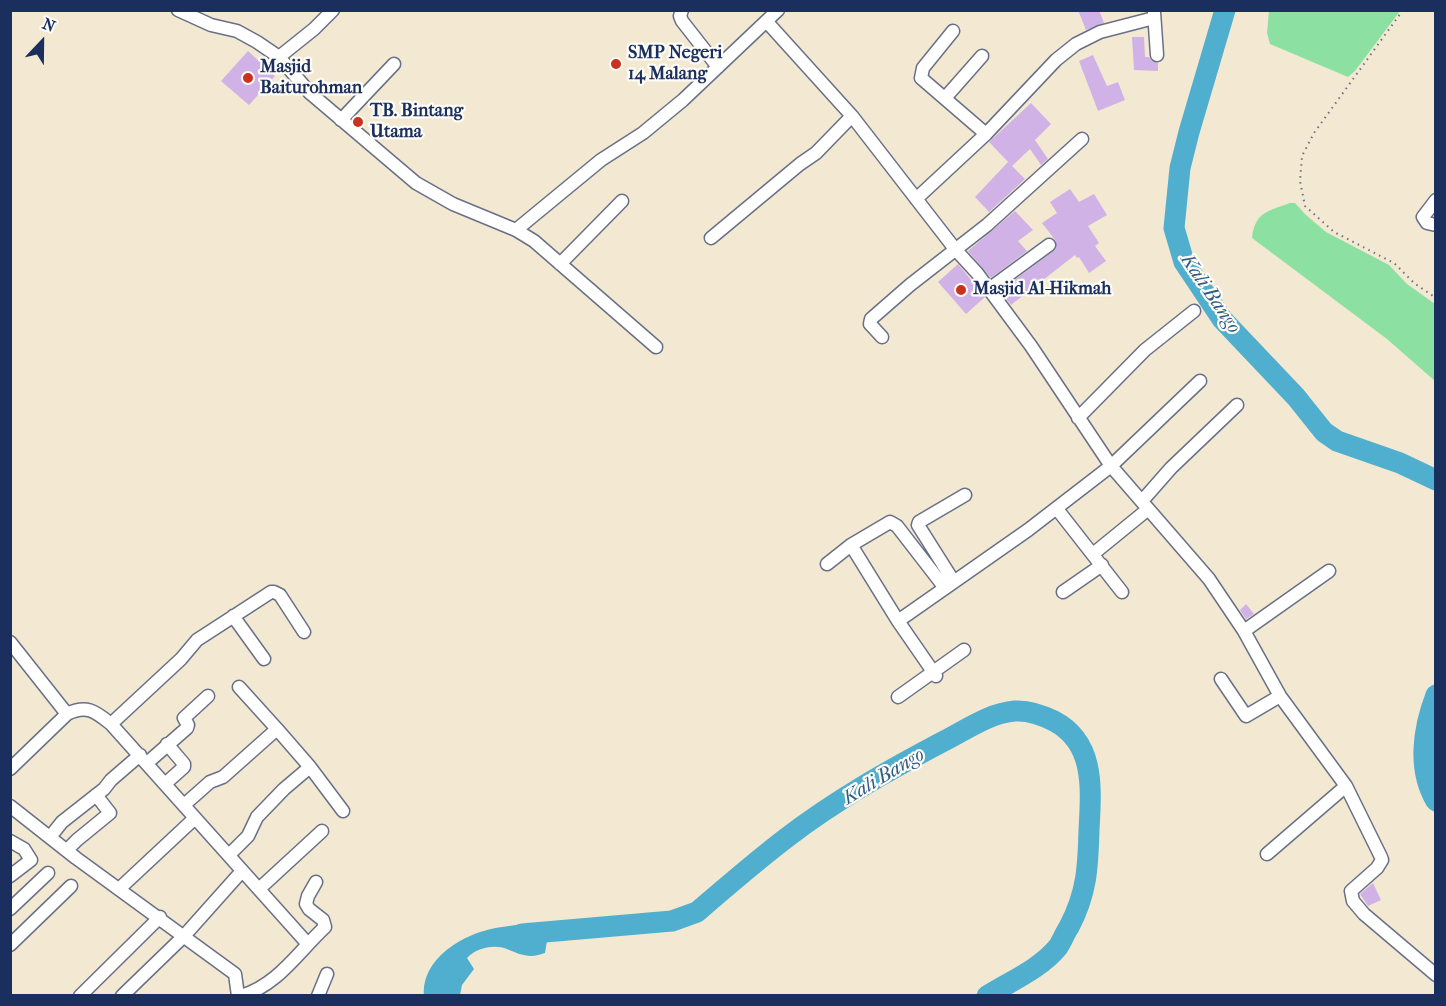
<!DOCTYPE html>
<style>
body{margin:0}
#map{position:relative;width:1446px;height:1006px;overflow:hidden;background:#f3e9d2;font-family:"IM FELL French Canon",serif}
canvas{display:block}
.frame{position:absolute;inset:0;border:12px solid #1b2f5e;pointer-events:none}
.north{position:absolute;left:12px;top:12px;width:60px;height:60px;-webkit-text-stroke:4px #fdfcf7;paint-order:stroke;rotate:22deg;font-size:16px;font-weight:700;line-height:24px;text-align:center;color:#1b2f5e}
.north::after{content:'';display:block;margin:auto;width:21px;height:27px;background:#1b2f5e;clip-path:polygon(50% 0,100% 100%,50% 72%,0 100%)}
</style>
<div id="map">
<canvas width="1446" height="1006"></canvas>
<div class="frame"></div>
<div class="north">N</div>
</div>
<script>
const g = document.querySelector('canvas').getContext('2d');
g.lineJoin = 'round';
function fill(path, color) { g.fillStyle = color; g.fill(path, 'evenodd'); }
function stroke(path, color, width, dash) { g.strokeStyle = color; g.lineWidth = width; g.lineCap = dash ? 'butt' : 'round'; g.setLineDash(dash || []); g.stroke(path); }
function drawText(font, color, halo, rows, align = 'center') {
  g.font = font + ' "IM FELL French Canon",serif'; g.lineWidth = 4.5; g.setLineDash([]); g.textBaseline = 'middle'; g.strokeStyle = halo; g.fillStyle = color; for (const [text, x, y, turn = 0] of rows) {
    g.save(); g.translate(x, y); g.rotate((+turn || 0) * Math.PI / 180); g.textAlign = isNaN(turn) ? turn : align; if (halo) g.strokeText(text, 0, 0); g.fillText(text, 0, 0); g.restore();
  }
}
const green = new Path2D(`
 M1269 11V10L1400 11 1355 71 1348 77 1270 44 1267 33Z
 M1290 203H1295L1306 215 1326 232 1389 265 1407 284 1435 304V381L1387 339 1252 238C1255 212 1268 211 1290 203Z`);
const water = new Path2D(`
 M550 923 545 953C541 954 535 956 531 956 523 956 514 952 507 949 494 944 476 948 467 958L474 969 462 985 460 995H424C422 956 468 931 502 927 518 924 534 924 550 923Z`);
const river = new Path2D(`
 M1225 10 1189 132 1180 168 1174 228 1184 262 1222 319 1296 397 1324 432 1337 441 1400 463 1436 480
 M1436 695C1423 729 1417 769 1436 801
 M522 934 672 921 697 912C726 887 755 862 785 839 834 801 889 770 944 741 966 730 989 713 1015 711 1029 710 1042 715 1054 721 1096 743 1091 790 1089 830 1088 867 1087 893 1069 927 1065 933 1062 941 1058 947 1040 969 1011 981 987 996`);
const building = new Path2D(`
 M1078 10H1099L1104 23 1086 30Z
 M1132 37H1144L1145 57H1149L1153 62 1158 63V71L1134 70Z
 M248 51 275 76 249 105 221 81Z
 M1093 55 1107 86 1118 82 1125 100 1098 111 1079 61Z
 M1031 103 1051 124 1035 140 1048 159 1041 165 1030 149 1012 166 989 142Z
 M1008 162 1025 179 989 212 975 197Z
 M1070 189 1079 202 1094 194 1107 215 1088 226 1099 243 1095 246 1106 261 1089 273 1079 257 1077 258 1075 255 1011 305 1000 291 1056 249V241L1042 223 1057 213 1050 202Z
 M1015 211 1033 230 1018 241 1027 251 991 278 968 251Z
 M958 264 985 297 966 314 938 282Z
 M1246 604 1254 614 1246 619 1240 610Z
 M1373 883 1381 900 1368 906 1360 894Z`);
const path = new Path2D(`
 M1403 10 1314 133 1302 156 1300 181 1305 206 1334 232 1394 263 1414 283 1436 298`);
const minor = new Path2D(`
 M178 10 211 25 237 31 257 42 279 57 310 93 416 183 453 204 516 230 534 241 656 347
 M682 10 680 16 682 21 718 67
 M1154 12 1157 55
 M767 22 852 116 955 249 977 273 1031 346 1111 466 1209 579 1244 631 1280 696 1346 786 1381 857 1382 860 1377 868 1351 891 1353 901 1364 914 1436 975
 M953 31 923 68 921 78 986 134
 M279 57 314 29 333 10
 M945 98 982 56
 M341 120 394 64
 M916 199 986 134 1056 60 1076 44 1100 32 1154 18
 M1436 200 1423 217 1427 223 1436 225
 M516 230 601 160 643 133 683 100 778 10
 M711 238 800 164 816 153 852 116
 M560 264 622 201
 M989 289 1049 245
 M882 337 870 324 871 319 910 285 987 225 1082 139
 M1078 418 1145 350 1194 311
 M1142 501 1171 468 1237 405
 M1057 509 1122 592
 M851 545 898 621 936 676
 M1093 554 1147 510
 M827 564 851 545 890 522 897 526 945 588
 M954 582 918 525 919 522 965 495
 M1063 592 1102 565
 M233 616 264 659
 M898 621 1028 530 1111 466 1200 381
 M1244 631 1329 571
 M10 642 67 714
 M1221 679 1246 716 1280 696
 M898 697 964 650
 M111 724 181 659 197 640 271 592H274L280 595 304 632
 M147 763 187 728 188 725 184 718 208 696
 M310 767 343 811
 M10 769 67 714C87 704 96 712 111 724L307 943
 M166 783 184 767V764L167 744
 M184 805 210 782 223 777 277 729 239 687
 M10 806 76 858 235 974 238 996
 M50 837 62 822 104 789 111 780 140 755
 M10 841 24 849 31 860 10 876
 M67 850 77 840 110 813 96 795
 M1267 854 1346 786
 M229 855 248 836 257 817 284 789 310 767 277 729
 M119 889 195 818
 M259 889 322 831
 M10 909 48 873
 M10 945 71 886
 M80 996 160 917
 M122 996 184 936 242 871
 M241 996C278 985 298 952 325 927L323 920 309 909 306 904 308 896 316 882
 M318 996 327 974`);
const markers = [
 [616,64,6,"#c8321e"],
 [248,78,6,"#c8321e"],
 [358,122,6,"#c8321e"],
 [961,290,6,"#c8321e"]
];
const poiNames = [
 ["SMP Negeri",628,54],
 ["14 Malang",628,75],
 ["Masjid",260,68],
 ["Baiturohman",260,89],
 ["TB. Bintang",370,112],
 ["Utama",370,133],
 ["Masjid Al-Hikmah",973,290]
];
const waterNames = [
 ["Kali Bango",1210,294,56],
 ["Kali Bango",884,777,-31]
];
fill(green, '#8ce0a1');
fill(water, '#50afcf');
stroke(river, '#50afcf', 21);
fill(building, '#d0b2e6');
stroke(minor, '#677087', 15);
stroke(path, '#677087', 2, [1.5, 4.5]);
stroke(minor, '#fff', 12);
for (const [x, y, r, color] of markers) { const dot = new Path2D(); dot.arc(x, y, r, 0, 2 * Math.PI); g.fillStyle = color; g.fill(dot); stroke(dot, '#fdfcf7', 2); }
drawText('bold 18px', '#1b2f5e', '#fdfcf7', poiNames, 'left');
drawText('italic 20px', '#2e5c86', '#fdfcf7', waterNames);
</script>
